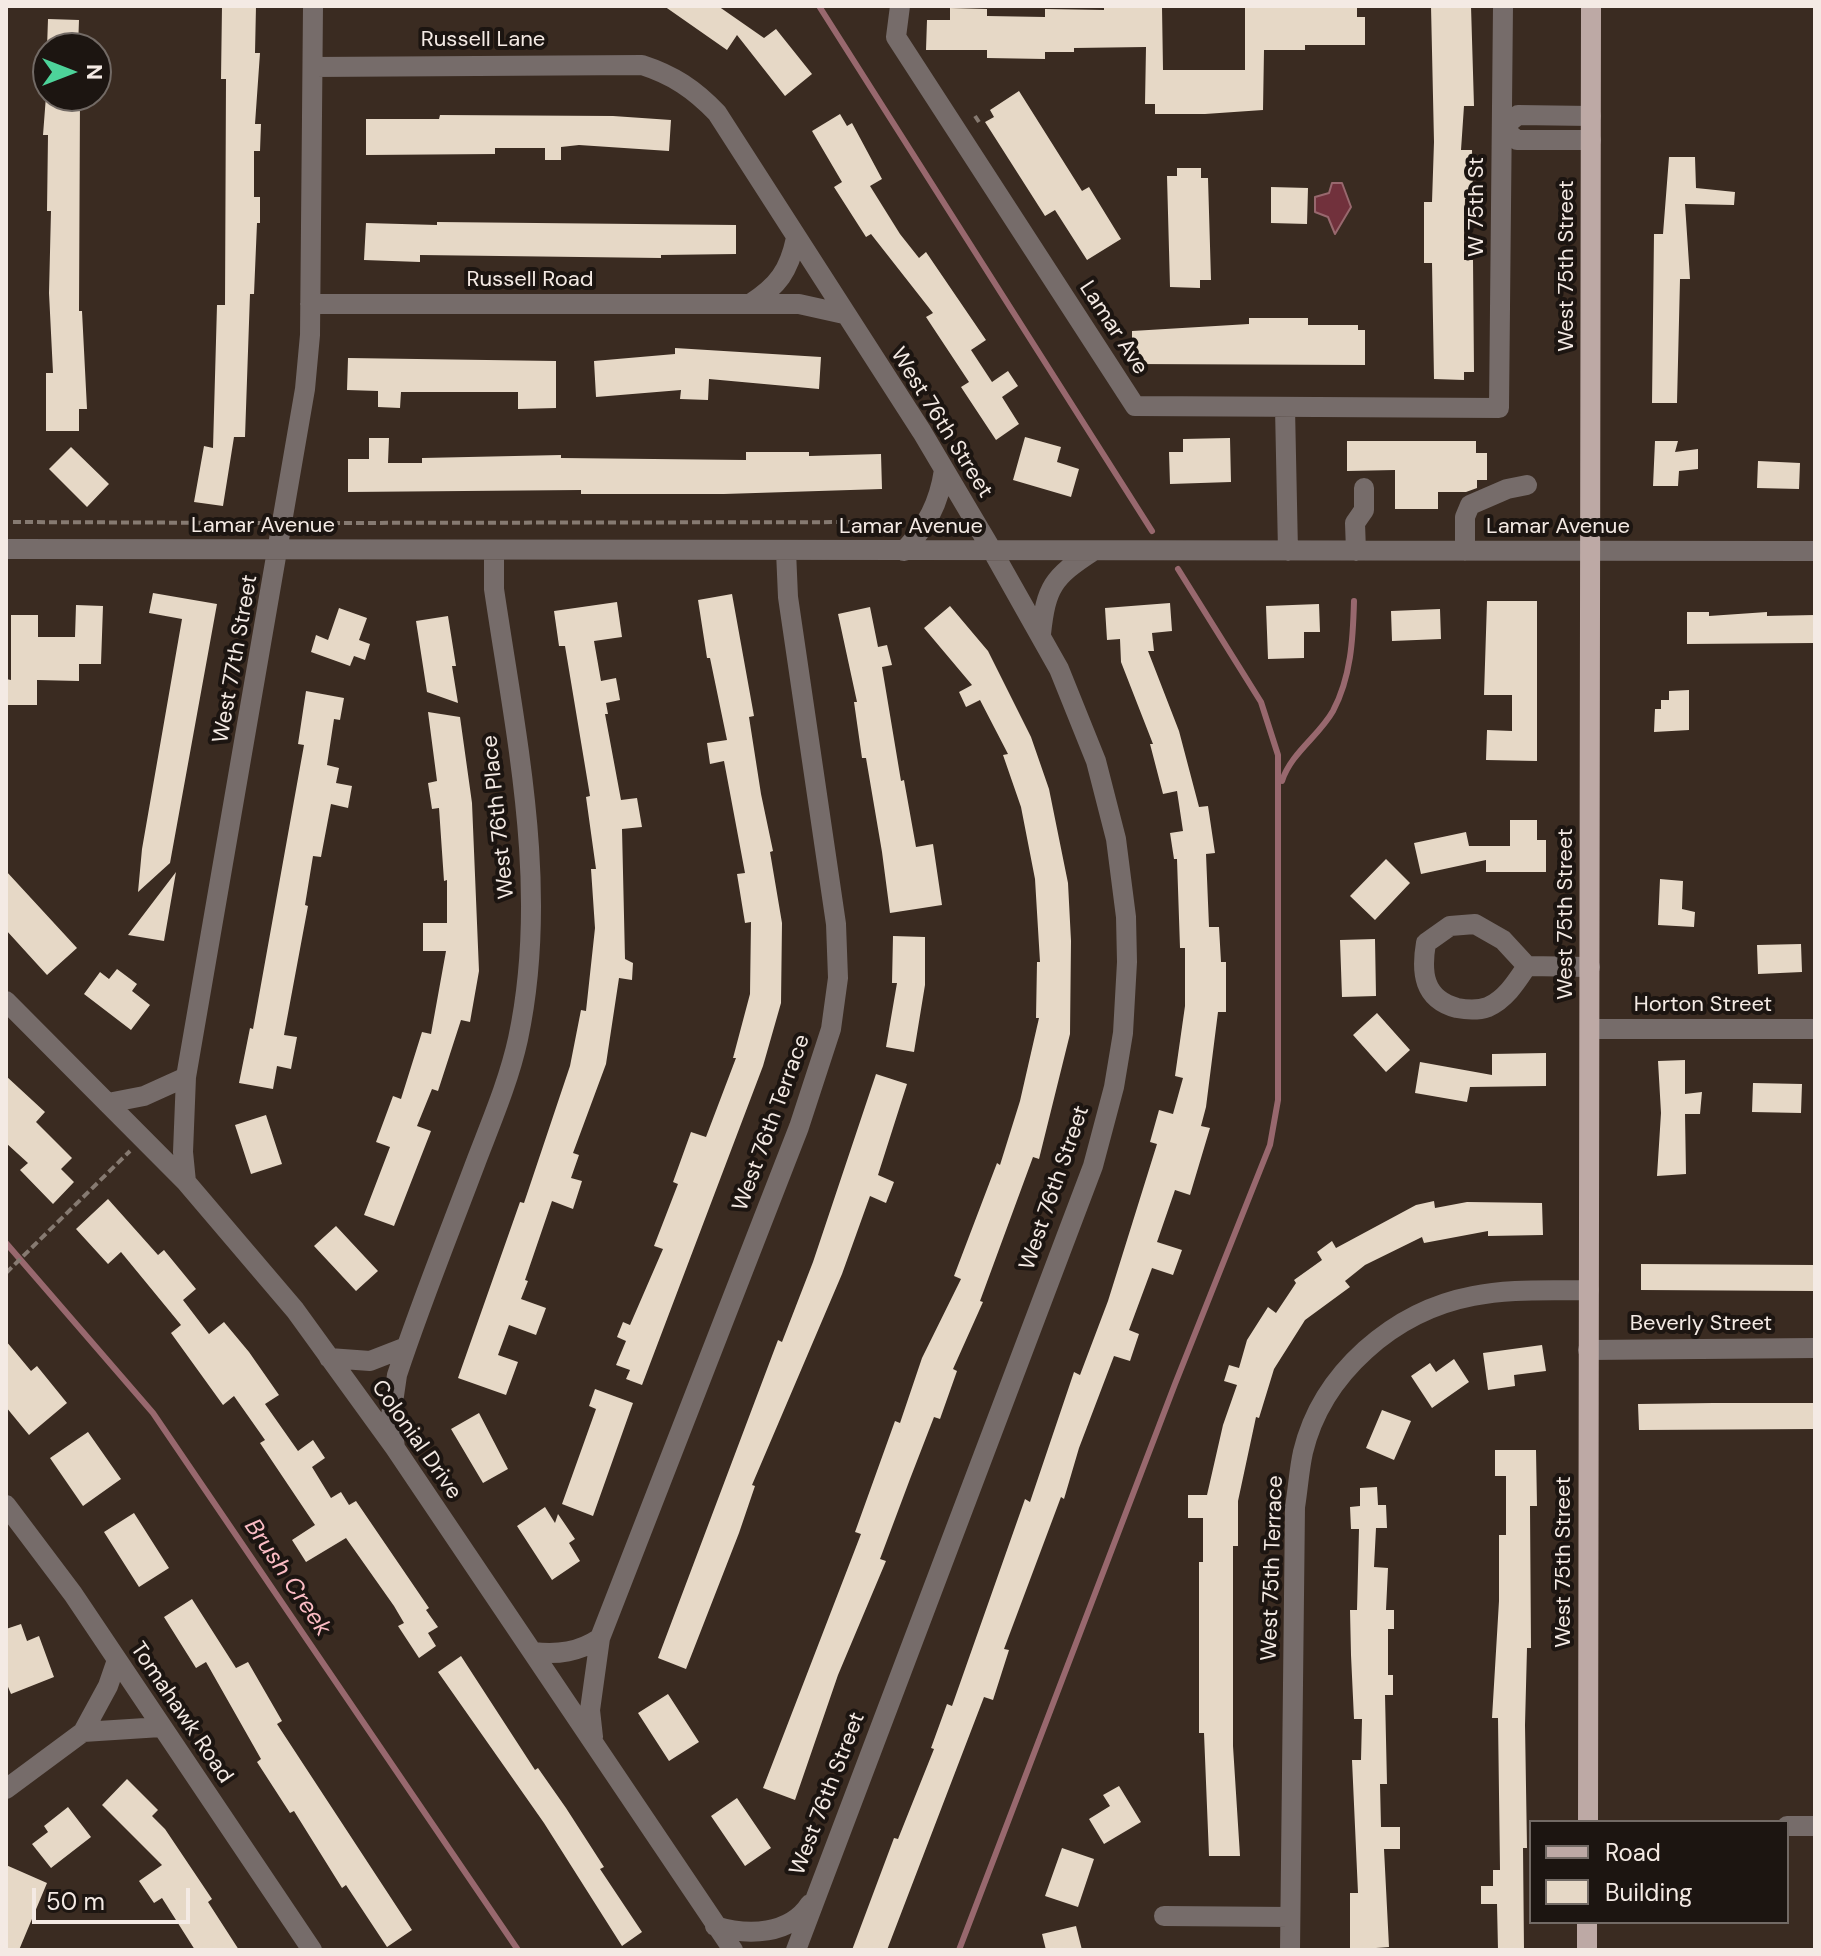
<!DOCTYPE html>
<style>
body{margin:0}
#map{position:relative;width:1821px;height:1956px;overflow:hidden;background:#3a2b21;font-family:"DM Sans",sans-serif}
canvas{display:block}
.frame{position:absolute;inset:0;border:8px solid #f4eae4;pointer-events:none}
.legend{position:absolute;left:1529px;top:1820px;width:260px;height:104px;box-sizing:border-box;background:#1c1511;border:2px solid #726a65;margin:0;padding:10px 14px;list-style:none;font-size:24px;color:#f4eae4}
.legend li{display:flex;align-items:center;gap:16px;height:40px}
.legend b{width:40px;border:2px solid #726a65}
.north{position:absolute;left:32px;top:32px;width:80px;height:80px;box-sizing:border-box;background:#1c1511;border:2px solid #726a65;border-radius:50%;rotate:90deg;font-size:22px;font-weight:700;line-height:32px;text-align:center;color:#f4eae4}
.north::after{content:'';display:block;margin:auto;width:28px;height:36px;background:#4dd39a;clip-path:polygon(50% 0,100% 100%,50% 72%,0 100%)}
.scale{position:absolute;left:32px;top:1888px;width:158px;height:36px;box-sizing:border-box;border:4px solid #f4eae4;border-top:0;padding-left:10px;font-size:24px;line-height:28px;white-space:nowrap;color:#f4eae4;-webkit-text-stroke:6px #1c1511;paint-order:stroke}
</style>
<div id="map">
<canvas width="1821" height="1956"></canvas>
<div class="frame"></div>
<ul class="legend">
<li><b style="height:10px;background:#bda9a5"></b>Road</li>
<li><b style="height:22px;background:#e6d8c6"></b>Building</li>
</ul>
<div class="north">N</div>
<div class="scale">50 m</div>
</div>
<script>
const g = document.querySelector('canvas').getContext('2d');
g.lineJoin = 'round';
function fill(path, color) { g.fillStyle = color; g.fill(path, 'evenodd'); }
function stroke(path, color, width, dash) { g.strokeStyle = color; g.lineWidth = width; g.lineCap = dash ? 'butt' : 'round'; g.setLineDash(dash || []); g.stroke(path); }
function drawText(font, color, halo, rows, align = 'center') {
  g.font = font + ' "DM Sans",sans-serif'; g.lineWidth = 8; g.setLineDash([]); g.textBaseline = 'middle'; g.strokeStyle = halo; g.fillStyle = color; for (const [text, x, y, turn = 0] of rows) {
    g.save(); g.translate(x, y); g.rotate((+turn || 0) * Math.PI / 180); g.textAlign = isNaN(turn) ? turn : align; if (halo) g.strokeText(text, 0, 0); g.fillText(text, 0, 0); g.restore();
  }
}
const water = new Path2D(`
 M1332 183H1342L1351 207 1335 234 1328 217 1315 212V197L1329 193Z`);
const stream = new Path2D(`
 M819 6 1152 531
 M1282 781C1291 753 1319 736 1333 711 1351 677 1353 639 1354 601
 M6 1243 153 1413 518 1950
 M959 1950 1175 1384 1270 1145 1278 1100V755L1261 702 1178 569`);
const building = new Path2D(`
 M222 6H256L255 53H260L255 124H261L260 151H254V197H260V223H257L254 294H250L245 437H234L223 506 194 502 204 446 213 448 217 305H225L226 79H221Z
 M664 6H718L764 38 776 29 812 74 785 96 737 35 727 50Z
 M1431 6H1471L1474 106H1464L1461 150H1472L1473 199H1465L1464 233V260H1473L1474 372H1464V380L1434 379 1432 263H1424V202H1432L1434 142Z
 M1104 7H1162L1163 70H1245V8H1357V17H1365V45H1305V50H1264L1263 110 1205 114H1155V104H1145L1146 47 1074 48V52H1045V59L987 58V50H926L927 20H950V8L987 9V16L1045 17V9L1104 10Z
 M48 19 79 20 78 48H47Z
 M1019 91 1082 191 1089 187 1121 239 1087 260 1055 210 1045 216 985 122 994 117 990 110Z
 M46 96H80L79 311H82L87 409H79V431H46V373H53L49 293 51 211H47L48 135H43Z
 M840 114 847 126 852 123 882 179 870 186 900 234 919 258 926 252 986 340 971 350 992 382 1008 371 1018 386 1002 397 1019 424 996 440 961 387 969 382 926 317 933 313 871 234 866 237 834 187 842 182 812 131Z
 M440 115 613 116 671 120 669 151 579 145 561 147V160H545V148H495V154L366 155V119H439Z
 M1669 157H1695L1696 188 1735 192 1734 205 1685 204 1690 279H1680L1677 403H1652L1654 234H1663Z
 M1177 168H1201V178H1208L1211 280H1200V288L1170 287 1167 176H1177Z
 M1271 187 1308 188 1307 224 1271 223Z
 M437 222 736 225V254L661 255V258L420 255V262L364 260 366 223 437 225Z
 M1249 318H1308V325H1358V330H1365V365L1132 364V331L1249 324Z
 M675 348 821 357 819 389 709 379 708 400 680 399 681 390 596 397 594 361 675 354Z
 M348 358 556 361V408L518 409V392H401L400 408 378 407V391L347 390Z
 M1025 437 1061 447 1057 462 1079 469 1071 497 1013 480Z
 M369 438H389L388 463H422V458L561 455V458L746 460V452H809V456L881 454 882 489 724 494H581V490L348 492V459H369Z
 M1230 438 1231 482 1170 484 1169 452H1183V439Z
 M1347 441H1476V453H1487V480H1477V488L1466 492H1438V509H1395V470L1347 471Z
 M1655 441H1678L1675 452 1698 449V469L1679 471 1678 486H1653Z
 M71 447 109 484 87 507 49 469Z
 M1758 461 1800 463 1799 489 1757 488Z
 M153 593 217 604 170 863 138 892 142 849 182 619 149 613Z
 M732 594 754 716 749 717 761 794 773 851 770 852 782 923 781 1003 763 1066 642 1385 626 1379 630 1370 616 1365 626 1341 617 1337 623 1322 630 1325 663 1249 654 1246 678 1184 673 1182 691 1132 706 1137 736 1058H733L750 994 751 922 745 923 737 874 745 873 724 761 710 764 707 743 727 740 710 658H707L698 600Z
 M1487 601H1537V761L1486 760 1487 730 1512 731V695H1484Z
 M617 602 622 637 594 641 601 681 616 678 620 700 606 703 608 714H605L621 800 637 798 642 827 622 829 625 959 633 963 632 980 619 978 606 1064 573 1153 579 1155 571 1178 582 1181 573 1209 552 1201 525 1280 528 1281 521 1299 546 1308 536 1335 509 1325 498 1355 518 1362 506 1395 458 1378 520 1202 524 1203 570 1066 581 1010 586 1011 595 928 591 869H596L586 797 590 796 565 646H559L554 611Z
 M1170 603 1172 631 1152 633 1154 651H1148L1179 731 1199 807 1208 806 1215 853 1206 854 1209 927H1219L1221 962H1226V1012H1218L1206 1107 1201 1126 1210 1128 1190 1195 1175 1190 1157 1242 1182 1250 1173 1275 1152 1268 1129 1330 1139 1334 1130 1361 1114 1356 1079 1448 1064 1499 1061 1497 1004 1649 1009 1650 993 1700 984 1697 887 1950H852L894 1838 898 1839 934 1749 931 1748 947 1704 952 1706 1025 1499 1030 1502 1074 1372 1080 1375 1108 1301 1157 1144 1150 1142 1159 1110 1173 1114 1183 1078 1175 1076 1185 1006V948H1180L1177 859H1174L1170 833 1183 831 1177 791 1163 794 1150 744H1153L1121 662 1120 639 1107 640 1105 608Z
 M1319 604 1320 632H1304V658L1268 659 1266 606Z
 M76 605 103 606 101 664H79V681L37 680V705H6V679L11 680V615H38V637H75Z
 M950 606 988 651 1031 737 1049 789 1068 883 1071 941 1070 1034 1039 1159 1033 1157 980 1301 983 1302 953 1369 957 1371 940 1419 934 1417 910 1479 880 1559 886 1561 838 1675 795 1800 763 1788 861 1534 855 1532 895 1421 900 1423 922 1358 961 1279 954 1276 997 1163 1000 1165 1020 1101 1039 1018H1036L1037 962H1040L1035 879 1021 807 1003 755 1008 754 980 700 966 707 959 692 972 685 924 628Z
 M870 607 878 647 887 645 892 665 882 667 901 781 904 780 916 847 933 844 942 905 890 913 882 852 866 758H862L854 702H857L838 614Z
 M339 608 367 618 359 640 370 644 365 660 354 656 350 666 311 652 316 635 328 640Z
 M1440 609 1441 639 1392 641 1391 611Z
 M1687 612H1709V616L1767 612V616L1815 615V643L1687 644Z
 M448 616 456 666H452L458 703 427 692 416 621Z
 M1689 690V730L1654 732 1655 709H1661V700H1669V691Z
 M306 691 344 698 340 720 334 719 327 765 339 768 336 783 352 786 348 808 331 804 321 857 313 856 305 905 308 906 284 1035 297 1037 291 1069 277 1066 273 1089 239 1083 250 1028 253 1029 304 745 298 744Z
 M428 712 460 717 472 803 479 971 470 1022 461 1020 438 1091 432 1089 417 1126 431 1131 394 1226 364 1215 390 1147 376 1142 393 1096 401 1099 422 1032 431 1034 446 951H423V923H447V880L444 881 439 808 432 809 428 783 437 781Z
 M1510 820H1537V840H1546V872H1486V860L1421 874 1414 843 1466 832 1469 846H1510Z
 M1386 859 1410 883 1375 920 1350 896Z
 M6 871 77 948 47 975 6 930Z
 M176 872 164 941 128 935Z
 M1660 879 1683 881 1682 909 1695 912 1694 927 1658 925Z
 M893 936 925 937V985L914 1052 886 1047 897 983H892Z
 M1375 939 1376 996 1342 997 1340 940Z
 M1801 944 1802 972 1758 974 1757 945Z
 M117 969 137 984 132 991 150 1005 131 1030 84 994 100 972 109 979Z
 M1377 1013 1410 1050 1386 1072 1353 1035Z
 M1546 1053V1086L1470 1087 1467 1102 1415 1093 1420 1062 1492 1075V1054Z
 M1685 1060V1094L1702 1092 1700 1114H1685L1686 1174 1657 1176 1661 1113 1658 1061Z
 M876 1074 907 1084 878 1175 894 1182 886 1203 870 1196 842 1274 752 1485 755 1486 739 1533 686 1669 658 1658 778 1340 782 1342 813 1262Z
 M6 1076 45 1112 36 1122 72 1158 61 1169 74 1182 53 1204 20 1170 28 1163 6 1143Z
 M1753 1083 1802 1084 1801 1113 1752 1112Z
 M266 1115 282 1164 251 1174 235 1125Z
 M108 1199 158 1255 164 1250 196 1289 183 1300 209 1334 224 1322 249 1352 279 1395 265 1404 298 1451 313 1440 325 1458 312 1467 331 1498 341 1492 349 1505 356 1501 429 1608 426 1610 438 1627 428 1633 436 1646 419 1658 398 1626 404 1623 394 1606 346 1538 306 1562 292 1540 315 1525 260 1443 265 1440 234 1396 223 1405 171 1333 181 1325 121 1252 108 1264 76 1229Z
 M1434 1201 1435 1208 1467 1202 1542 1203 1543 1235 1488 1236V1231L1424 1243 1422 1237 1365 1265 1345 1281 1350 1287 1305 1320 1274 1369 1259 1418 1256 1417 1238 1501V1546H1233V1746L1240 1856H1209L1204 1733H1199V1562H1203V1518H1188V1495H1207L1223 1425 1237 1385 1224 1381 1229 1365 1239 1368 1247 1340 1268 1307 1276 1313 1296 1283 1294 1280 1322 1260 1317 1252 1332 1241 1336 1248 1416 1205Z
 M336 1226 378 1271 356 1291 314 1246Z
 M1641 1264 1815 1265V1291L1641 1290Z
 M6 1341 31 1371 37 1366 67 1403 29 1435 6 1407Z
 M1542 1345 1546 1371 1514 1375 1515 1386 1488 1390 1483 1353Z
 M1454 1359 1469 1382 1432 1408 1411 1376 1430 1363 1436 1372Z
 M595 1389 633 1403 593 1516 562 1504 596 1409 589 1406Z
 M1714 1403H1815V1429L1639 1430 1638 1404Z
 M1382 1410 1411 1421 1394 1460 1366 1448Z
 M479 1413 508 1469 483 1483 451 1429Z
 M88 1432 121 1479 83 1506 50 1458Z
 M1495 1450H1536L1537 1506H1530L1531 1648H1527L1525 1725 1527 1848H1523L1524 1950H1498L1497 1904H1481V1886H1493V1870H1500L1498 1718H1492L1499 1601V1535H1506V1476H1495Z
 M1377 1487 1378 1505H1386L1387 1528H1376L1374 1567 1388 1568 1386 1610H1394V1629H1388V1675H1393V1695H1385L1387 1784H1380L1381 1827H1400V1849H1384L1389 1947 1350 1950V1893H1358L1352 1760H1361L1362 1719H1354L1351 1655 1350 1610H1357L1359 1529H1351L1350 1507 1360 1506V1488Z
 M545 1507 555 1523 558 1514 575 1539 569 1543 580 1561 552 1580 517 1526Z
 M134 1513 169 1568 139 1587 104 1532Z
 M192 1599 236 1668 248 1662 282 1721 277 1724 412 1930 387 1947 346 1885 342 1888 294 1811 290 1813 257 1762 261 1759 206 1662 196 1668 164 1617Z
 M21 1624 27 1641 39 1636 54 1677 11 1694 6 1682V1629Z
 M461 1656 535 1770 538 1768 566 1808 604 1867 600 1869 642 1932 622 1946 544 1823 438 1672Z
 M668 1694 699 1742 669 1761 638 1713Z
 M127 1779 158 1810 152 1816 165 1829 212 1899 208 1902 239 1950H195L162 1898 154 1903 139 1881 162 1865 102 1805Z
 M1119 1786 1141 1822 1104 1844 1089 1819 1110 1806 1103 1795Z
 M737 1798 771 1848 745 1866 711 1816Z
 M68 1807 91 1837 51 1868 32 1844 48 1832 44 1826Z
 M1062 1848 1094 1859 1078 1907 1045 1896Z
 M6 1865 47 1883 19 1950H6Z
 M1076 1926 1082 1950H1046L1042 1934Z`);
const path = new Path2D(`
 M975 116 979 122
 M13 522 262 523
 M308 523 901 522
 M6 1273 130 1151`);
const minor = new Path2D(`
 M900 6 896 37 1135 406 1499 408 1503 6
 M313 67 642 65C673 75 694 89 717 113L922 432 993 552 1059 669 1096 761 1116 839 1126 917 1127 962 1123 1033 1114 1087 1093 1166 796 1950
 M1502 128 1518 115 1591 116
 M1502 128 1517 140H1591
 M310 304H799L844 314
 M750 304C778 286 789 271 796 238
 M1285 408 1288 551
 M6 549 1815 551
 M904 551C927 525 939 504 944 470
 M1356 551 1355 523 1364 510V488
 M1465 551V517L1470 505 1507 489 1527 485
 M1041 634C1046 587 1053 577 1093 551
 M1475 924 1503 940 1527 966C1517 981 1506 999 1488 1007 1477 1011 1467 1010 1457 1008 1423 999 1421 972 1426 943L1450 926Z
 M1527 966 1590 967
 M6 1001 186 1182 295 1310 395 1448 733 1950
 M1590 1029H1815
 M108 1103 144 1096 186 1077
 M186 1182 183 1152 186 1077 305 389 310 335 313 6
 M1588 1350 1815 1348
 M329 1358 370 1361 406 1347
 M395 1448 391 1416 397 1375C421 1302 450 1231 477 1159 492 1120 509 1080 518 1039 550 889 516 738 494 589V550
 M6 1505 73 1594 312 1950
 M533 1652C558 1655 579 1652 600 1638
 M83 1732 161 1727
 M593 1737 590 1710 600 1638 799 1127 831 1029 838 978 836 924 788 597 786 551
 M6 1789 83 1732 108 1686 117 1660
 M1787 1826H1815
 M1164 1916 1290 1917
 M715 1926C748 1936 790 1935 810 1904
 M1290 1950 1295 1507C1298 1489 1299 1470 1303 1452 1322 1373 1394 1311 1473 1296 1511 1288 1550 1291 1589 1290`);
const major = new Path2D(`
 M1588 1822 1591 6
 M1587 1950V1922`);
const streetNames = [
 ["Russell Lane",483,40],
 ["W 75th St",1477,207,-90],
 ["West 75th Street",1567,266,-90],
 ["Russell Road",530,280],
 ["Lamar Ave",1113,328,57],
 ["West 76th Street",941,423,58],
 ["Lamar Avenue",263,526],
 ["Lamar Avenue",911,527],
 ["Lamar Avenue",1558,527],
 ["West 77th Street",236,659,-80],
 ["West 76th Place",499,817,-96],
 ["West 75th Street",1566,914,-90],
 ["Horton Street",1703,1005],
 ["West 76th Terrace",772,1123,-70],
 ["West 76th Street",1055,1188,-71],
 ["Beverly Street",1701,1324],
 ["Colonial Drive",416,1440,55],
 ["West 75th Street",1564,1562,-90],
 ["West 75th Terrace",1273,1568,-88],
 ["Tomahawk Road",181,1713,56],
 ["West 76th Street",828,1794,-69]
];
const waterNames = [
 ["Brush Creek",287,1578,56]
];
fill(water, '#71313c');
stroke(water, '#98686e', 2);
stroke(stream, '#98686e', 6);
fill(building, '#e6d8c6');
stroke(path, '#867a71', 4, [8, 4]);
stroke(minor, '#766c6a', 20);
stroke(major, '#bda9a5', 20);
drawText('22px', '#f4eae4', '#1c1511', streetNames);
drawText('italic 24px', '#fbbcc4', '#1c1511', waterNames);
</script>
